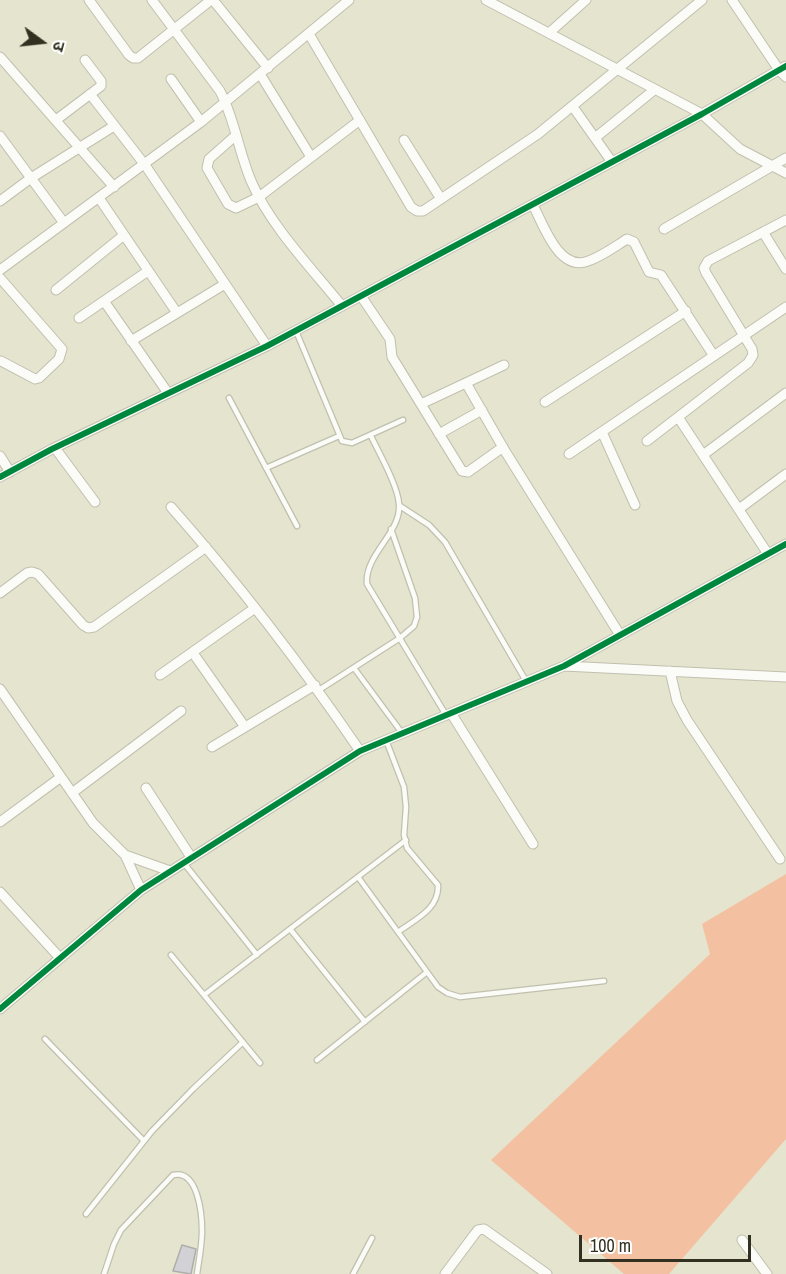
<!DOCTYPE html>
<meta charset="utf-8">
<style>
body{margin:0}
#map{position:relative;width:786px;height:1274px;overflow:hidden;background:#e5e4ce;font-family:"Archivo Narrow","Noto Sans Devanagari",sans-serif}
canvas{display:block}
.north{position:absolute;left:12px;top:12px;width:60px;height:60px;-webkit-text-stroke:4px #fff;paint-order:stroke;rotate:105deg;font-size:16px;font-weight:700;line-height:24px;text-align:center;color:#323121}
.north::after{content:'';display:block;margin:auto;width:21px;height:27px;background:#323121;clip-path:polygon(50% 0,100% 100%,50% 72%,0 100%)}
.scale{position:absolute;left:579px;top:1235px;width:172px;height:27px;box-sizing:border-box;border:3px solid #323121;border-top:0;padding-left:8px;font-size:18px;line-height:21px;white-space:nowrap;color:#323121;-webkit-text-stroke:4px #fff;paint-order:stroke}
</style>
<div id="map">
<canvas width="786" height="1274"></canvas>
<div class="north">उ</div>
<div class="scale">100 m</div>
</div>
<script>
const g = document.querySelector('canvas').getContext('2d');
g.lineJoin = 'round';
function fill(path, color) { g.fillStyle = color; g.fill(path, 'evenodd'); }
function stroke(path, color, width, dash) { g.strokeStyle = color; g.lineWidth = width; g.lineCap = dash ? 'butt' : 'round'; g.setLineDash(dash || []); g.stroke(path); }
const green = new Path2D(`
 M786 874V1139L669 1274H624L491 1160 710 954 702 924Z`);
const building = new Path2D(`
 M182 1245 196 1249 191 1274 173 1271Z`);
const lane = new Path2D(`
 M296 331 342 441 352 443 403 420
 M229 398 297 526
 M371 436C379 453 398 486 399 504 402 532 364 555 367 584L446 715
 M266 468 339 436
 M400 506 429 525 445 542 526 681
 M354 668 402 733
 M319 690 400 638 414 626 417 617 415 598 391 529
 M386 740 404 787 406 807 404 835 407 848 438 885C439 909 416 919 398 932
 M183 862 257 955
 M358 877 438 987 447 993 460 997 604 981
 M290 929 365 1022
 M171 955 260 1063
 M204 995 406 840
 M45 1039 144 1141
 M317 1060 427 972
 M86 1214 152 1131 193 1089 243 1042
 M104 1274 114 1244 121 1230 173 1175C198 1169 202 1214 202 1231 202 1245 199 1260 197 1274
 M353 1274 372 1238`);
const street = new Path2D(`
 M89 0 129 55 133 58H138L211 0
 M152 0 220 91C235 119 239 154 252 183 270 225 313 270 342 306
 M213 0 268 68
 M486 0 702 114 740 149 786 173
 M732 0 779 70 786 77
 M549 33 586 0
 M309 34 411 207 417 211H423L538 134 702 0
 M0 57 114 187
 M260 74 311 157
 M171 79 201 122
 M90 94 145 165 267 346
 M573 107 612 162
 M56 120 101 86V81L85 60
 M0 136 64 223
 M235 136 209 159 207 168 228 204 236 208 259 197 360 120
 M595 138 654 90
 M404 140 441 199
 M99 198 177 313
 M0 201 31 178 114 126
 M533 205C543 224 558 269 585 262 600 258 614 247 627 239L634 242 649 272 661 275 714 356
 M664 229 786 158
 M763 232 786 269
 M0 270 201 122 349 0
 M0 278 62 349 59 359 39 378 35 379 1 361
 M56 290 124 235
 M361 296 390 339 392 357 462 471 468 472 503 447
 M104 301 168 393
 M79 318 148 271
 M131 341 225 284
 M466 383 505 451 620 635
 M545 402 686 311
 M421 404 504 365
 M678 417 768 554
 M602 432 635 505
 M439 434 482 410
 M647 441 748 363 753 355 752 349 706 273 704 268 708 261 786 220
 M55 448 95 502
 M569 454 786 307
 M703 455 786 393
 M0 456 10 472
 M0 477 52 449 267 346 702 114 786 66
 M171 507C239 584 302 666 360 751
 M739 509 786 474
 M0 593 27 573 32 572 38 574 83 625 88 628 94 627 206 547
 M193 653 245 727
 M564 666 786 677
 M670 671 677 701 687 720 780 859
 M160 675 255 608
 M0 689 93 823 125 855 141 890
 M451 713 533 844
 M212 747 315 685
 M146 788 191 857
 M72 793 181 711
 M0 822 61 777
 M125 855 170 871
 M0 892 60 958
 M0 1009 141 890 360 751 564 666 786 544
 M742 1240 767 1274
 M445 1274 474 1235 478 1230 484 1229 547 1274`);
const cycleway = new Path2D(`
 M0 477 52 449 267 346 702 114 786 66
 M0 1009 141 890 360 751 564 666 786 544`);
fill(green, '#f3c1a1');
fill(building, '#d2d1d5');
stroke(building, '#aeaeab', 1.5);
stroke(lane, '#c1c0af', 7);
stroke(street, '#c1c0af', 11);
stroke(lane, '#fbfbf8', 4.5);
stroke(street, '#fbfbf8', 9);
stroke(cycleway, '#00873e', 6);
</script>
